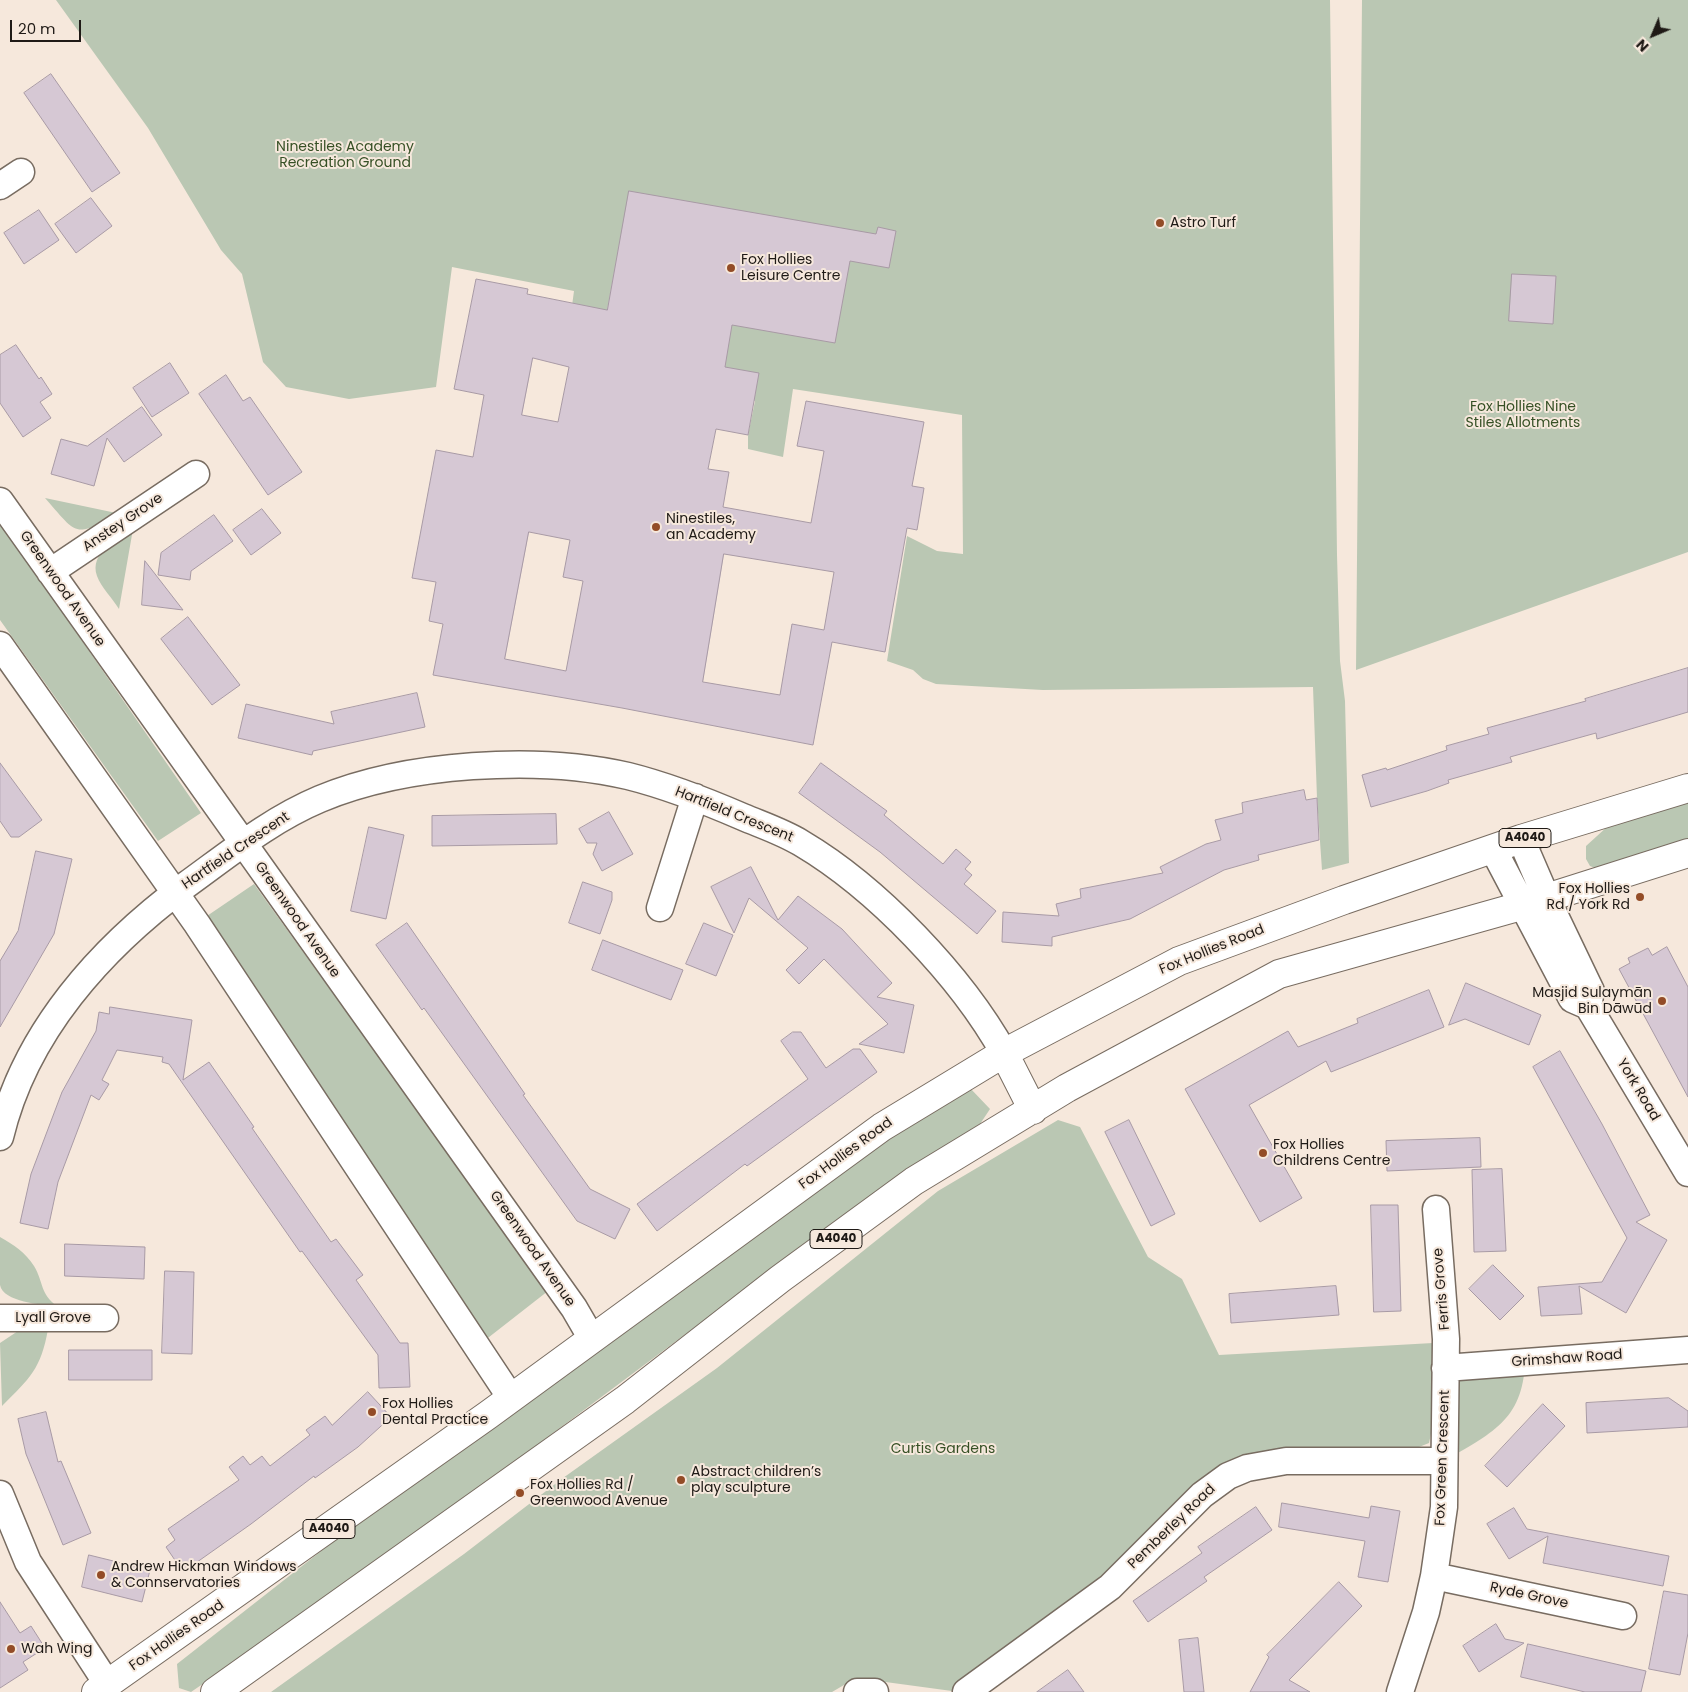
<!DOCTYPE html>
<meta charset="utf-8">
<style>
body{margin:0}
#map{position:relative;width:1688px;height:1692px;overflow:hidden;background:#f6e8dc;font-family:Poppins,sans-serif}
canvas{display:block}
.north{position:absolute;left:1628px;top:10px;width:50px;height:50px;-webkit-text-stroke:4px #f6e8dc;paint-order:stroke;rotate:225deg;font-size:14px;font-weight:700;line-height:20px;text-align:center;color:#1f1a16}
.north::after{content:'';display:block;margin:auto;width:18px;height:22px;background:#1f1a16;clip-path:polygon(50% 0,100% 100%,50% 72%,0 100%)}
.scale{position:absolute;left:10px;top:20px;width:71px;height:22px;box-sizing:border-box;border:2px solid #1f1a16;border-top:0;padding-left:6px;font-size:15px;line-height:18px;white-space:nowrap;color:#1f1a16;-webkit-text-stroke:4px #f6e8dc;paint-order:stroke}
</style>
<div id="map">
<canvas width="1688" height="1692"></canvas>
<div class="north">N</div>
<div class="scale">20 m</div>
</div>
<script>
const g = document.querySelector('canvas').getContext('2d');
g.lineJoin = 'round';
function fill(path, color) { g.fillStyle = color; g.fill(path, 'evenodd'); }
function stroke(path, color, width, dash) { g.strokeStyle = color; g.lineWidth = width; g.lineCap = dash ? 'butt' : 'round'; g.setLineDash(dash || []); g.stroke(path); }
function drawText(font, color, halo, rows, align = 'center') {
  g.font = font + ' Poppins,sans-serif'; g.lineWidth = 4; g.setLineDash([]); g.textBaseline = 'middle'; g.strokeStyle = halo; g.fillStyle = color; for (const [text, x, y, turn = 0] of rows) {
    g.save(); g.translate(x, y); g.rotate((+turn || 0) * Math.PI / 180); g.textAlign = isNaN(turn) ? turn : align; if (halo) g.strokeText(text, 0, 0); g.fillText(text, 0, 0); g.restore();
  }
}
const green = new Path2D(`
 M56 0H1330L1337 555 1340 661 1345 701 1349 863 1322 870 1317 798 1313 687 1043 690 936 684 923 679 913 670 887 661 907 536 937 551 963 554 962 415 793 389 783 457 748 449V435L755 401 564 365 574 291 452 267 436 387 349 399 286 387 263 362 242 274 221 250 148 128Z
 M1362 0H1688V552L1356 670Z
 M45 498 121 514C73 536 80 538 45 498Z
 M0 522 201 813 158 841 0 620Z
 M133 529 119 609C113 599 101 587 97 576 89 553 117 538 133 529Z
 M1688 799V841L1595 868 1590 866 1586 859V846L1608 826Z
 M254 884 548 1291 484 1341 204 918Z
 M970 1088 990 1109 980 1124 905 1170 378 1564 191 1692 179 1688 177 1664 339 1537 618 1336 895 1133Z
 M1058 1120 1080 1127 1148 1257 1182 1279 1219 1355 1433 1343 1432 1429 1429 1443 1409 1451 1268 1455 1075 1605 952 1691 856 1678 832 1692H271L464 1554 563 1478 717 1368 938 1191Z
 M0 1237C14 1245 25 1252 34 1266 44 1283 40 1294 57 1306 42 1305 3 1302 0 1285 0 1271 0 1252 0 1237Z
 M48 1329C41 1369 30 1378 2 1406L0 1343 18 1331Z
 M1525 1362C1523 1421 1490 1434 1444 1461L1445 1368Z`);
const building = new Path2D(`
 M51 74 120 173 92 192 24 93Z
 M629 191 876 234 878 227 896 231 889 268 850 261 835 343 732 325 725 367 759 373 748 435 716 429 708 469 729 472 723 507 811 523 824 451 797 446 806 401 924 422 912 486 924 488 917 530 907 528 885 652 832 642 813 745 622 708 433 675 443 624 429 621 436 582 412 578 436 450 473 457 484 395 454 389 476 279 528 289 527 294 607 310ZM533 358 569 367 558 422 522 415ZM529 532 570 540 563 577 583 581 566 671 505 659ZM724 554 834 572 824 630 792 624 780 695 703 682Z
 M91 198 112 226 76 253 55 224Z
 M39 210 59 240 24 264 4 233Z
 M1512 274 1556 276 1553 324 1509 321Z
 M16 345 39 379 41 377 52 394 40 402 51 418 23 437 0 403V355Z
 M170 363 189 393 152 417 133 388Z
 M226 375 243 401 250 397 302 472 268 495 199 394Z
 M142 407 162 435 124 462 107 438 94 486 51 474 61 439 87 446Z
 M262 509 281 533 251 555 233 530Z
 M214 515 233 541 191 571 190 580 158 575 161 553Z
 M145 561 183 610 142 605Z
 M188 617 240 685 212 705 161 639Z
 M1688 668V712L1597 739 1596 733 1510 757 1512 762 1448 780 1449 783 1427 791 1371 807 1362 775 1386 768 1387 770 1447 750 1446 746 1489 734 1487 728 1586 701 1585 699Z
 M417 693 425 727 313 751 312 755 238 738 246 704 334 724 331 712Z
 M0 763 42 820 19 837H11L0 821Z
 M821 763 887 811 884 815 943 864 956 849 971 862 965 869 972 875 964 884 996 911 977 934 880 852 799 793Z
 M1304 790 1306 800 1317 798 1319 840 1258 855 1259 860 1224 870 1130 919 1052 937V946L1002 942 1003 912 1059 916 1056 904 1081 898 1080 889 1163 873 1160 867 1206 844 1221 840 1215 820 1243 813 1242 803Z
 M609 812 633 854 602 871 593 854 597 843H587L579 829Z
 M556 814 557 844 432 846V816Z
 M369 827 404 835 386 919 351 911Z
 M36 851 72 859 54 934 0 1027V961L18 931Z
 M751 867 778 920 798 896 842 929 892 983 877 997 914 1005 904 1053 859 1044 888 1024 824 959 799 984 786 970 808 948 749 898 734 933 711 887Z
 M583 882 612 892V900L600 934 569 923Z
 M407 923 525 1094 523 1095 590 1189 630 1209 615 1239 577 1221 424 1008 422 1010 376 945Z
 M704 923 733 935 716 976 686 964Z
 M603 940 683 970 671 1000 592 970Z
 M1667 947 1688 987V1097L1619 969 1630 963 1628 958 1648 948 1652 955Z
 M1466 983 1541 1015 1529 1045 1465 1019 1449 1025Z
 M1429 990 1444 1027 1331 1072 1326 1061 1249 1105 1302 1198 1260 1222 1185 1089 1288 1031 1298 1047 1358 1023 1357 1019Z
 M110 1007 192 1020 183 1080 209 1062 254 1127 252 1128 331 1242 336 1239 363 1275 356 1280 400 1343H408L410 1387 379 1388 378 1355 302 1251 300 1252 169 1064 162 1062 163 1057 117 1050 102 1080 109 1084 99 1100 91 1095 58 1182 48 1229 20 1223 31 1174 62 1092 96 1031 99 1012 109 1014Z
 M793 1032H801L826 1068 853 1049H860L877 1072 747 1166 745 1164 657 1231 637 1204 808 1079 781 1041Z
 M1560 1051 1602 1124 1650 1215 1636 1222 1667 1240 1626 1313 1579 1286 1582 1314 1541 1316 1538 1287 1602 1282 1627 1238 1533 1067Z
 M1129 1120 1175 1214 1151 1226 1105 1132Z
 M1480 1138 1481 1167 1387 1171 1386 1141Z
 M1502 1169 1506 1251 1474 1252 1472 1170Z
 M1371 1205H1398L1401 1311 1374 1312Z
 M65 1244 145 1247 144 1279 65 1276Z
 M1493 1265 1524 1296 1500 1320 1469 1289Z
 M165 1271 194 1272 192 1354 162 1353Z
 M1336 1286 1339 1315 1231 1323 1229 1294Z
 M69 1350H152V1380H69Z
 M368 1392 391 1417 358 1447 315 1478 314 1476 251 1524 183 1572 166 1547 175 1540 168 1529 239 1480 229 1467 243 1456 250 1465 262 1456 270 1466 310 1435 306 1430 325 1416 332 1425Z
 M1669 1398 1688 1411V1427L1587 1433 1586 1403Z
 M1543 1404 1565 1426 1507 1487 1485 1466Z
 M46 1412 58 1462 61 1461 91 1533 63 1545 26 1454 18 1419Z
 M1282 1503 1369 1518 1371 1506 1400 1511 1388 1582 1358 1577 1365 1541 1279 1527Z
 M1256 1507 1272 1530 1204 1577 1207 1581 1148 1622 1133 1601 1202 1553 1198 1547Z
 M1514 1508 1527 1529 1669 1556 1663 1586 1543 1563 1548 1536 1509 1559 1487 1524Z
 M89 1555 150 1570 142 1602 82 1587Z
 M1339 1582 1362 1606 1289 1680 1310 1692H1250L1269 1657 1267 1655Z
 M1664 1591 1688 1595V1633L1680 1675 1649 1669Z
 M0 1602 20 1633 31 1626 45 1648 23 1662 28 1670 0 1688Z
 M1496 1624 1505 1639 1524 1643 1479 1672 1463 1646Z
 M1198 1638 1204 1692H1184L1179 1640Z
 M1528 1644 1646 1671 1641 1692H1585L1521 1677Z
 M1068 1670 1084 1692H1037Z`);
const minor = new Path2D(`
 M0 186 21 172
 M0 501 574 1308 592 1339
 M50 572 196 474
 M0 645 197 924 511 1398
 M1521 839 1546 897 1591 991 1588 1006
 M1493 849 1572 999 1588 1006 1688 1173
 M660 908 695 797
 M0 1137C25 1032 101 948 186 885 229 854 270 820 320 799 406 763 538 755 628 776 668 786 706 801 743 817 762 825 783 832 801 843 877 888 961 976 1004 1053
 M0 1318H105
 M1445 1368 1688 1350
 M0 1494 28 1562 108 1685
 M1434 1576 1623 1616
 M857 1692H875
 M966 1692 1110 1587 1202 1495 1228 1476 1247 1468 1286 1461H1444
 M1400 1692 1426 1612 1434 1576 1444 1507 1446 1339 1436 1209`);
const major = new Path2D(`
 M1004 1053 1033 1110
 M96 1692 488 1415 882 1127 1004 1053 1179 961 1344 900 1521 839 1688 788
 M215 1692 625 1400 780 1279 914 1181 1067 1088 1279 974 1521 906 1688 853`);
const markers = [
 [1160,223,5,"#934c27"],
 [731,268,5,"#934c27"],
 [656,527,5,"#934c27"],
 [1640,897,5,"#934c27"],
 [1662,1001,5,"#934c27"],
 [1263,1153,5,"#934c27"],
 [372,1412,5,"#934c27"],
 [681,1480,5,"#934c27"],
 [520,1493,5,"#934c27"],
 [101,1575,5,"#934c27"],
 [11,1649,5,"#934c27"]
];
const shields = [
 [1525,838,52],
 [836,1239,52],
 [329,1529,52]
];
const shieldNames = [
 ["A4040",1525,838],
 ["A4040",836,1239],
 ["A4040",329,1529]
];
const parkNames = [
 ["Ninestiles Academy",345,147],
 ["Recreation Ground",345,163],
 ["Fox Hollies Nine",1523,407],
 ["Stiles Allotments",1523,423],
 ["Curtis Gardens",943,1449]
];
const poiNames = [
 ["Astro Turf",1170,223],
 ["Fox Hollies",741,260],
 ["Leisure Centre",741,276],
 ["Ninestiles,",666,519],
 ["an Academy",666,535],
 ["Fox Hollies",1630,889,"right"],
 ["Rd / York Rd",1630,905,"right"],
 ["Masjid Sulaymān",1652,993,"right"],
 ["Bin Dāwūd",1652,1009,"right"],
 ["Fox Hollies",1273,1145],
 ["Childrens Centre",1273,1161],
 ["Fox Hollies",382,1404],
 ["Dental Practice",382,1420],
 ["Abstract children’s",691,1472],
 ["play sculpture",691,1488],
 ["Fox Hollies Rd /",530,1485],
 ["Greenwood Avenue",530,1501],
 ["Andrew Hickman Windows",111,1567],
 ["& Connservatories",111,1583],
 ["Wah Wing",21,1649]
];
const streetNames = [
 ["Anstey Grove",123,523,-34],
 ["Greenwood Avenue",62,589,55],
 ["Hartfield Crescent",734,815,22],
 ["Hartfield Crescent",236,851,-34],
 ["Greenwood Avenue",297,920,55],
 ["Fox Hollies Road",1212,950,-22],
 ["York Road",1638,1090,59],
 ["Fox Hollies Road",846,1154,-36],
 ["Greenwood Avenue",532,1249,55],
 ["Ferris Grove",1442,1289,-95],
 ["Lyall Grove",53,1318],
 ["Grimshaw Road",1567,1359,-4],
 ["Fox Green Crescent",1443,1458,-88],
 ["Pemberley Road",1172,1527,-44],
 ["Ryde Grove",1529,1596,12],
 ["Fox Hollies Road",177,1636,-35]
];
fill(green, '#bac7b3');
fill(building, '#d6c8d4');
stroke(building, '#a89aa5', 1);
stroke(minor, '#786c61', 29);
stroke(major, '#786c61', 30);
stroke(minor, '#fff', 26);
stroke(major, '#fff', 28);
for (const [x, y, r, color] of markers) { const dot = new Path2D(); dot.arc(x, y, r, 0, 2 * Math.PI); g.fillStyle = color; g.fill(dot); stroke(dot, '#f6e8dc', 2); }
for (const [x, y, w] of shields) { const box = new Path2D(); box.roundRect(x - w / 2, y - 9.5, w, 19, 4); g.fillStyle = '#f6e8dc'; g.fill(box); stroke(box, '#1f1a16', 1); }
drawText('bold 12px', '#1f1a16', null, shieldNames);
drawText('14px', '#365025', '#f6e8dc', parkNames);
drawText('14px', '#1f1a16', '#f6e8dc', poiNames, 'left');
drawText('14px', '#1f1a16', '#f6e8dc', streetNames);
</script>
